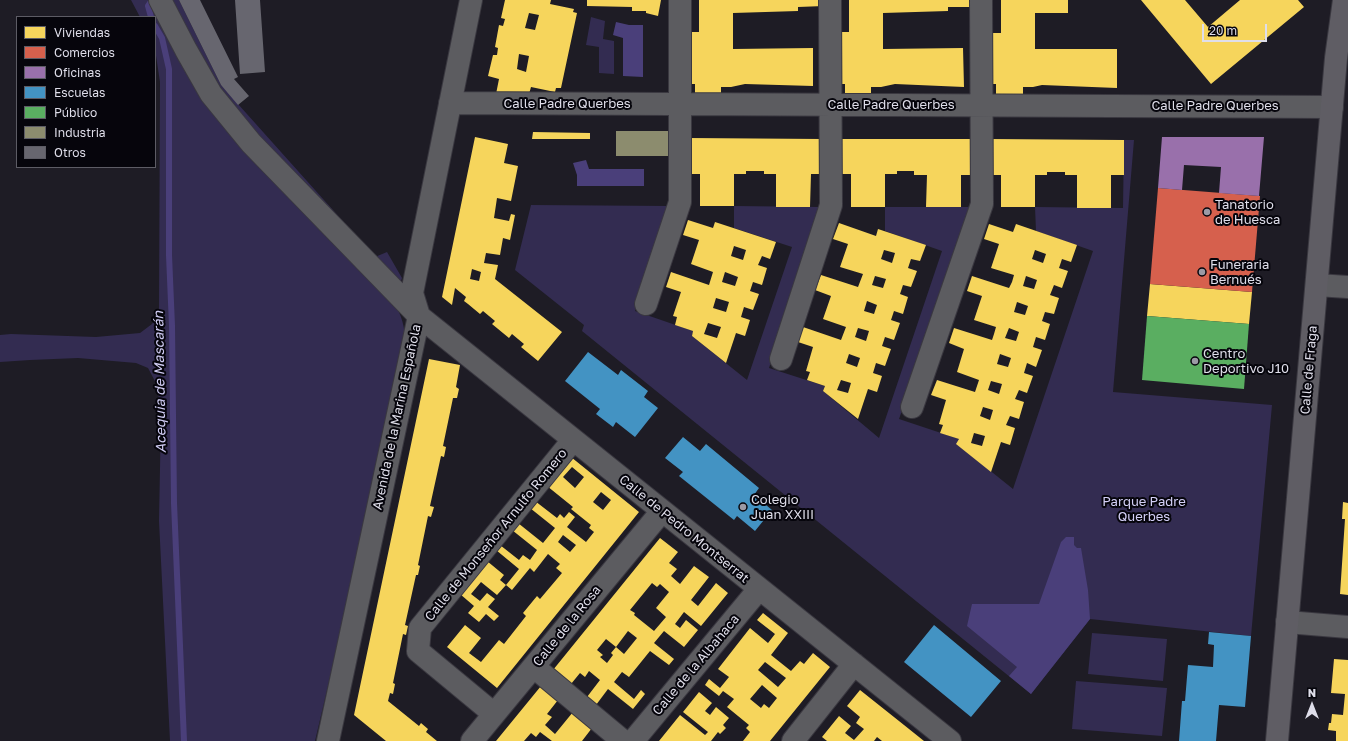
<!DOCTYPE html>
<meta charset="utf-8">
<style>
body{margin:0}
#map{position:relative;width:1348px;height:741px;overflow:hidden;background:#1e1c25;font-family:"Golos Text",sans-serif}
canvas{display:block}
.legend{position:absolute;left:16px;top:16px;width:140px;height:152px;box-sizing:border-box;background:#06050c;border:1px solid #5d5c65;margin:0;padding:5px 7px;list-style:none;font-size:12px;color:#dfdeea}
.legend li{display:flex;align-items:center;gap:8px;height:20px}
.legend b{width:20px;border:1px solid #5d5c65}
.north{position:absolute;left:1292px;top:685px;width:40px;height:40px;-webkit-text-stroke:3px #06050c;paint-order:stroke;rotate:0deg;font-size:11px;font-weight:700;line-height:16px;text-align:center;color:#dfdeea}
.north::after{content:'';display:block;margin:auto;width:14px;height:18px;background:#dfdeea;clip-path:polygon(50% 0,100% 100%,50% 72%,0 100%)}
.scale{position:absolute;left:1202px;top:24px;width:65px;height:18px;box-sizing:border-box;border:2px solid #dfdeea;border-top:0;padding-left:5px;font-size:12px;line-height:14px;white-space:nowrap;color:#dfdeea;-webkit-text-stroke:3px #06050c;paint-order:stroke}
</style>
<div id="map">
<canvas width="1348" height="741"></canvas>
<ul class="legend">
<li><b style="height:11px;background:#f6d55c"></b>Viviendas</li>
<li><b style="height:11px;background:#d6604d"></b>Comercios</li>
<li><b style="height:11px;background:#9970ab"></b>Oficinas</li>
<li><b style="height:11px;background:#4393c3"></b>Escuelas</li>
<li><b style="height:11px;background:#5aae61"></b>Público</li>
<li><b style="height:11px;background:#8c8c6e"></b>Industria</li>
<li><b style="height:11px;background:#67666f"></b>Otros</li>
</ul>
<div class="north">N</div>
<div class="scale">20 m</div>
</div>
<script>
const g = document.querySelector('canvas').getContext('2d');
g.lineJoin = 'round';
function fill(path, color) { g.fillStyle = color; g.fill(path, 'evenodd'); }
function stroke(path, color, width, dash) { g.strokeStyle = color; g.lineWidth = width; g.lineCap = dash ? 'butt' : 'round'; g.setLineDash(dash || []); g.stroke(path); }
function drawText(font, color, halo, rows, align = 'center') {
  g.font = font + ' "Golos Text",sans-serif'; g.lineWidth = 4; g.setLineDash([]); g.textBaseline = 'middle'; g.strokeStyle = halo; g.fillStyle = color; for (const [text, x, y, turn = 0] of rows) {
    g.save(); g.translate(x, y); g.rotate((+turn || 0) * Math.PI / 180); g.textAlign = isNaN(turn) ? turn : align; if (halo) g.strokeText(text, 0, 0); g.fillText(text, 0, 0); g.restore();
  }
}
const green = new Path2D(`
 M131 0H179L221 85 375 257 387 252 402 278 394 302C402 317 405 326 405 343L373 495 315 741H170L159 521 161 415 157 385 148 368 136 363 78 358 30 360 0 362V335L11 334 96 337 140 333 152 324 159 312 160 82 155 49V17H140Z
 M591 17 605 21 603 39 614 41V74L599 73V47L586 45Z
 M1124 140H1134L1113 392 1272 405 1251 636 1090 619 1031 694 582 331 584 325 515 270 531 205 671 206 635 311 693 331 692 336 747 380 792 247 734 228V206L822 207 769 368 825 386 823 391 879 438 942 251 885 231V207H973L899 419 959 439 957 444 1013 489 1093 251 1036 231 1035 207 1123 208Z
 M1092 633 1167 639 1163 681 1088 674Z
 M1076 681 1167 688 1162 736 1072 729Z`);
const water = new Path2D(`
 M616 22 629 25H643V77L623 76V38L613 35Z
 M586 160 589 169H644V186H577V175L573 163Z
 M1066 537H1074V545L1077 548H1081L1088 590 1090 619 1031 694 1009 676 1017 667 967 626 972 604H1039L1061 542Z`);
const homes = new Path2D(`
 M505 0H551L550 4 574 9 573 12 577 13 561 88H556L555 92 531 87 529 94H496L499 79 488 76 493 55H497L498 48 495 47 499 25 503 26 505 19 501 18ZM529 13 539 15 535 30 525 28ZM519 54 529 56 526 72 517 69Z
 M587 0H661L658 16 646 13V11H632V7L587 6Z
 M699 0H824V6L798 7V11L733 13V49L813 48V86L745 84 731 87H721V96H695V84H689V32H699Z
 M849 0H974V7H948V11L883 13V49L963 48 964 87 895 84 881 87H871V96H845V84H839V32H849Z
 M1001 0H1068V13H1035V49H1117V88L1042 85 1033 87H1023V96H996V84H990V33H1001Z
 M1141 0H1185L1208 27 1240 0H1298L1304 7 1211 84Z
 M533 132 590 133V139H532Z
 M475 137 508 144 504 163 518 166 511 201 497 198 494 218 509 221 511 214 515 215 510 240 503 238 500 255 486 253 484 263 498 265 495 279 562 332 538 361 521 347 524 344 512 334 509 338 492 324 495 321 483 311 480 314 468 304 464 301 466 297 455 288 452 305 442 297ZM472 269 481 272 479 281 470 279Z
 M688 138 822 139V174H811L810 207H776V174H764V171H746V174H734V206H700V174H688Z
 M839 139H973V175H961V207H926L927 175H914V171H897V174H885V207H851V174H838Z
 M989 139 1124 140V175H1111V208H1077V175H1065V172H1047V175H1035V207H1001V175H989Z
 M688 220 713 228 715 222 776 242 770 259 762 256 758 265 767 268 762 285 753 282 750 291 759 294 753 310 744 307 741 317 750 320 745 336 736 333 726 363 692 336 693 331 675 325 677 317 673 316 681 292 666 287 671 272 709 285 713 272 691 264 699 240 683 235ZM734 246 746 250 743 260 731 256ZM725 272 738 277 735 286 722 282ZM716 298 729 302 726 312 713 308ZM708 323 721 327 717 338 704 334Z
 M839 223 876 236 878 229 926 245 920 261 911 259 908 268 917 271 911 287 903 285 900 294 908 297 903 314 894 311 891 320 900 323 894 340 885 337 882 346 891 349 885 366 876 363 873 373 882 376 877 392 868 389 858 419 823 391 825 386 807 380 810 372 806 371 813 347 798 342 803 327 841 340 846 327 823 319 831 296 815 290 821 275 858 287 863 274 840 267 848 244 833 239ZM884 250 895 253 892 263 881 259ZM875 276 886 279 883 288 872 285ZM867 301 877 305 874 314 864 311ZM858 328 869 331 866 341 855 337ZM849 354 860 358 857 367 846 363ZM841 380 851 383 848 393 837 390Z
 M989 224 1013 232 1016 224 1077 245 1071 262 1062 259 1059 268 1068 271 1062 288 1054 285 1050 295 1059 298 1054 314 1045 312 1042 321 1050 324 1045 340 1036 337 1033 347 1042 350 1036 367 1027 363 1024 373 1033 376 1027 393 1019 390 1015 399 1024 402 1019 419 1010 416 1006 425 1015 428 1010 445 1001 442 991 472 956 444 959 439 940 433 943 425 939 424 946 400 931 395 937 380 975 392 979 380 957 372 964 349 949 343 954 328 992 340 994 334 996 327 974 320 982 296 967 291 972 276 1009 288 1012 282 1014 275 991 268 999 244 984 239ZM1035 250 1046 254 1043 263 1032 259ZM1026 276 1037 280 1034 289 1023 286ZM1017 302 1028 306 1025 315 1014 312ZM1009 328 1019 332 1016 341 1005 338ZM1000 354 1011 358 1008 367 997 364ZM991 381 1002 384 999 394 988 390ZM983 407 993 410 990 420 980 416ZM974 433 985 436 982 446 971 443Z
 M1150 284 1252 292 1249 324 1147 316Z
 M429 359 460 365 456 387 459 389 457 398H453L443 446 446 447 444 457 441 456 430 506 434 507 431 517 428 516 418 565 420 566 418 575H416L405 625 408 626 406 635 403 634 393 683 395 684 393 694 390 693 388 701 419 726 421 723 428 729 426 732 437 741H386L354 715Z
 M571 457 639 512 497 688 447 647 465 625 481 638 469 653 481 662 499 640 504 644 526 616 523 613 537 596 540 599 562 573 556 568 560 564 548 554 534 572 530 568 512 590 506 585 519 569 496 550 500 545 519 560 523 555 530 560 537 550 512 530 518 523 543 543 555 528 530 508 535 501 557 518 560 514 564 518 569 512 575 517 567 527 586 542 594 532 589 528 591 525 571 509 573 507 547 486ZM572 467 584 477 575 488 563 477ZM601 492 611 500 603 510 593 502ZM563 535 576 545 570 552 558 542Z
 M1343 502 1348 503V595L1340 594 1345 519H1342Z
 M660 538 678 552 669 563 677 569 671 576 680 584 694 566 709 577 691 600 698 606 716 583 728 593 701 626 684 612 675 624 680 628 686 620 698 630 684 647 664 631 654 643 674 659 669 665 650 651 629 677 622 672 614 682 634 699 641 690 645 694 633 709 608 689 596 705 587 697 600 680 589 671 585 677 580 673 571 684 553 670ZM652 583 657 587 660 584 669 592 656 608 666 617 654 631 634 615 635 613 630 610ZM628 631 637 638 624 654 616 647 611 653 613 655 607 663 600 657 603 655 597 650 606 639 616 647Z
 M487 561 504 575 500 580 506 585 497 595 481 582 471 594 480 601 487 593 495 599 488 607 499 616 494 621 486 614 479 622 468 613 474 606 460 594Z
 M763 613 788 633 771 655 791 671 800 661 804 664 813 653 830 667 770 741H743L750 732 746 728 749 725 727 707 734 699 723 691 719 696 705 685 709 679 720 688 729 677 718 669 750 628 768 643 775 634 757 620ZM765 662 786 678 778 687 758 670ZM762 685 777 698 769 708 764 704 761 708 750 699Z
 M1334 659 1348 660V741H1336V731L1328 730 1329 723H1331L1332 714 1343 715 1345 694 1331 693Z
 M541 686 558 700 547 714 552 717 545 725 555 734 573 712 592 728 582 741H552L540 732 536 737 531 733 524 741H496Z
 M860 690 904 725 924 741H882L877 737 874 741H827L822 737 839 716 851 726 845 733 854 740 864 729 856 723 860 717 847 706Z
 M699 692 712 703 705 711 710 715 716 707 729 718 723 725 726 728 720 734 718 732 711 741H659L680 715 705 735 708 732 683 712Z`);
const shops = new Path2D(`
 M1158 188 1260 196 1252 292 1150 284Z`);
const offices = new Path2D(`
 M1162 137H1264L1259 196 1219 193 1221 167 1184 165 1182 190 1158 188Z`);
const schools = new Path2D(`
 M588 352 618 375 621 370 648 391 644 397 658 408 635 437 616 422 613 427 596 414 600 409 565 381Z
 M683 437 700 451 706 444 759 488 754 495 772 510 755 531 737 516 734 520 679 476 683 472 665 458Z
 M934 625 1001 681 971 717 904 662Z
 M1209 632 1251 636 1245 707 1219 705 1216 741H1179L1182 701H1185L1188 665 1213 667 1214 645 1208 644Z`);
const public = new Path2D(`
 M1147 316 1249 324 1244 389 1142 380Z`);
const industry = new Path2D(`
 M616 131H670V156H616Z`);
const stream = new Path2D(`
 M151 17 148 6 152 0
 M155 26 162 38 169 69V255L172 326 174 503 184 741`);
const building = new Path2D(`
 M179 0H200L238 77 234 79 249 96 238 105 221 85Z
 M235 0H260L265 72 240 74Z`);
const minor = new Path2D(`
 M160 0 186 50 211 94 251 143 419 316 950 741
 M450 103 1332 107
 M1317 285 1348 287
 M646 304 680 202V0
 M781 359 831 205 830 0
 M912 407 982 204 981 0
 M1287 622 1348 627
 M534 667 623 741
 M494 714 418 651 420 628 573 440
 M328 741 419 316 412 293 471 0
 M472 741 662 511
 M633 741 759 589
 M793 741 854 664`);
const major = new Path2D(`
 M1277 741 1336 58 1344 0`);
const markers = [
 [1207,212,4,"#9b9aa5"],
 [1202,272,4,"#9b9aa5"],
 [1195,361,4,"#9b9aa5"],
 [743,507,4,"#9b9aa5"]
];
const streetNames = [
 ["Calle Padre Querbes",567,104],
 ["Calle Padre Querbes",891,105],
 ["Calle Padre Querbes",1215,106],
 ["Calle de Fraga",1309,370,-85],
 ["Avenida de la Marina Española",397,417,-78],
 ["Calle de Pedro Montserrat",684,529,39],
 ["Calle de Monseñor Arnulfo Romero",496,535,-51],
 ["Calle de la Rosa",567,626,-51],
 ["Calle de la Albahaca",696,665,-50]
];
const poiNames = [
 ["Tanatorio",1215,205],
 ["de Huesca",1215,220],
 ["Funeraria",1210,265],
 ["Bernués",1210,280],
 ["Centro",1203,354],
 ["Deportivo J10",1203,369],
 ["Colegio",751,500],
 ["Juan XXIII",751,515]
];
const parkNames = [
 ["Parque Padre",1144,502],
 ["Querbes",1144,517]
];
const waterNames = [
 ["Acequia de Mascarán",160,382,-91]
];
fill(green, '#332c51');
fill(water, '#4a3f7a');
fill(homes, '#f6d55c');
fill(shops, '#d6604d');
fill(offices, '#9970ab');
fill(schools, '#4393c3');
fill(public, '#5aae61');
fill(industry, '#8c8c6e');
stroke(stream, '#4a3f7a', 6);
fill(building, '#67666f');
stroke(minor, '#3a3840', 24);
stroke(major, '#3a3840', 24);
stroke(minor, '#5c5c60', 22);
stroke(major, '#5f5d64', 22);
for (const [x, y, r, color] of markers) { const dot = new Path2D(); dot.arc(x, y, r, 0, 2 * Math.PI); g.fillStyle = color; g.fill(dot); stroke(dot, '#06050c', 1.5); }
drawText('13px', '#dfdeea', '#06050c', streetNames);
drawText('13px', '#dfdeea', '#06050c', poiNames, 'left');
drawText('13px', '#d4d0f7', '#06050c', parkNames);
drawText('italic 14px', '#cfcbf2', '#06050c', waterNames);
</script>
